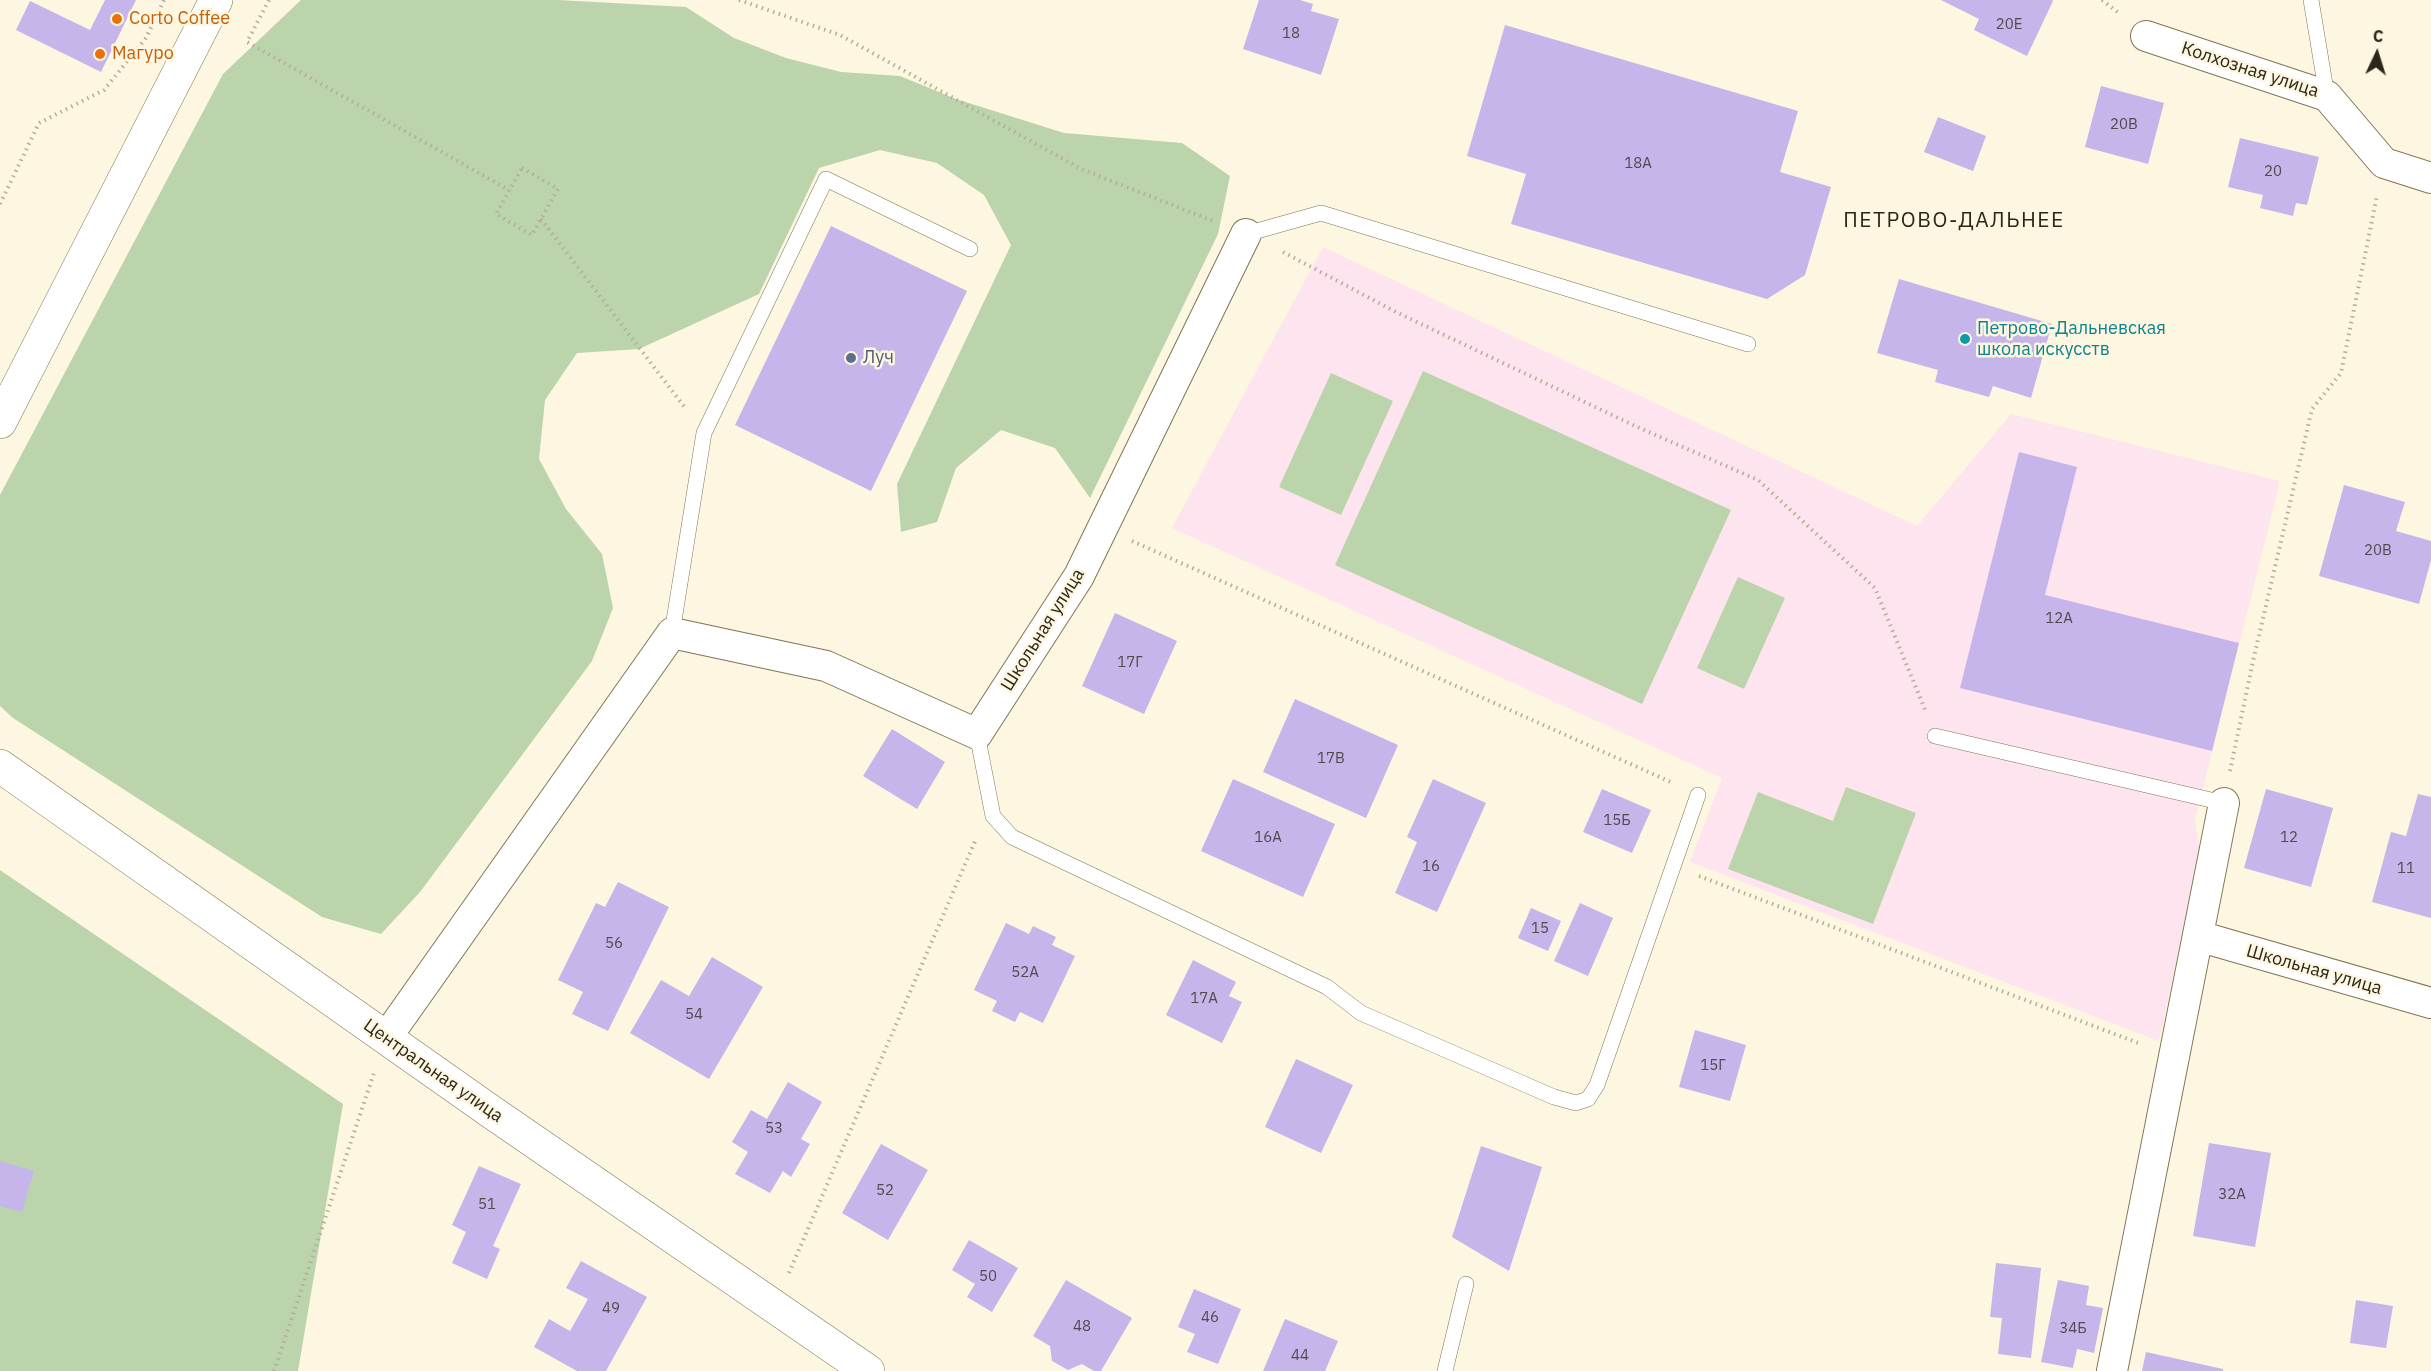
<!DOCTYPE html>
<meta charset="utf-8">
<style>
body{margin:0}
#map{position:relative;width:2431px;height:1371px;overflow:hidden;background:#fdf6e0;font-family:"IBM Plex Sans",sans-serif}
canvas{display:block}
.north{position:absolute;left:2347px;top:24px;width:60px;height:60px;-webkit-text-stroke:4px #fdf6e0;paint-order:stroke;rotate:4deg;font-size:16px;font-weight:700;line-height:24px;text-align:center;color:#2b2619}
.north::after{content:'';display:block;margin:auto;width:21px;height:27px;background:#2b2619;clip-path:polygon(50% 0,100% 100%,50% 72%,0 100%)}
</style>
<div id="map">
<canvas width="2431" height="1371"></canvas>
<div class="north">С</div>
</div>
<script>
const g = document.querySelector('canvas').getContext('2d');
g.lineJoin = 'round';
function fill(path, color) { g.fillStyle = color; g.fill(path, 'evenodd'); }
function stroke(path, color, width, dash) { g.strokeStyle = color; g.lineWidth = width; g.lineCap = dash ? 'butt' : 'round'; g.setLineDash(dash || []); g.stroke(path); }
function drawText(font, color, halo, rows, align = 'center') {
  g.font = font + ' "IBM Plex Sans",sans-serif'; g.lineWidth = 5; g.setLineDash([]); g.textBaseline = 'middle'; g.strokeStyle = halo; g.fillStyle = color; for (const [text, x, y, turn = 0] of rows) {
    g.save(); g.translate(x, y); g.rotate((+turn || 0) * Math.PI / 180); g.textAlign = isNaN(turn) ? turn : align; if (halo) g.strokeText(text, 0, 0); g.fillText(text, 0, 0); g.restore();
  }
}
const education = new Path2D(`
 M1323 247 1917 526 2011 414 2280 481 2195 820 2200 851 2159 1041 1690 862 1722 778 1172 528Z`);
const green = new Path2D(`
 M301 0H558L686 7 734 38 786 58 841 72 900 76 956 99 1064 133 1182 143 1230 176 1218 234 1090 498 1055 448 1001 430 956 468 937 522 901 532 897 484 1011 245 984 195 937 163 880 150 819 168 759 294 639 349 577 353 545 400 539 459 566 509 602 554 613 608 592 661 420 892 381 934 322 917 13 718 0 706V495L223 74Z
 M1423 371 1731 510 1642 704 1335 565Z
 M1331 373 1393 401 1341 515 1279 487Z
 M1738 577 1785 598 1744 689 1697 668Z
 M1846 787 1916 813 1873 924 1728 869 1758 792 1833 821Z
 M0 870 343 1104 298 1371H0Z`);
const building = new Path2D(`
 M105 0H136L101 72 16 30 30 1 90 30Z
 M1259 0H1300L1313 4 1311 11 1339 19 1321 75 1243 49Z
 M1941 0H2052L2053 1 2027 56 1974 30 1979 19Z
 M1505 25 1798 111 1780 172 1831 187 1805 275 1767 299 1511 224 1526 174 1467 156Z
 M2101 86 2164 103 2148 164 2085 147Z
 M1938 117 1986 136 1973 171 1924 152Z
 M2240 138 2319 157 2307 205 2296 203 2293 216 2260 208 2263 195 2228 187Z
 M831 226 967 291 871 491 735 425Z
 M1899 279 2052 324 2031 398 1993 386 1989 397 1935 382 1938 370 1877 353Z
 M2019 452 2077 467 2045 595 2239 643 2212 751 1960 688Z
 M2344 485 2405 502 2396 531 2431 541V560L2419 604 2319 576Z
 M1115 613 1177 641 1144 714 1082 686Z
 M1295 699 1398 745 1366 818 1263 772Z
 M892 729 945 762 917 809 863 776Z
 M1233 779 1335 824 1303 897 1201 851Z
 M1433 779 1486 803 1437 912 1395 893 1417 842 1407 837Z
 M1602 789 1651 810 1632 853 1583 832Z
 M2266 789 2333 808 2311 887 2244 868Z
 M2418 794 2431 797V918L2372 902 2391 832 2406 836Z
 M618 882 669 907 608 1031 572 1014 583 992 558 980 596 903 605 907Z
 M1580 903 1613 918 1588 976 1554 961Z
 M1531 908 1561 921 1548 951 1518 938Z
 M1006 923 1029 934 1033 926 1056 937 1052 945 1075 956 1043 1023 1020 1012 1015 1022 992 1011 997 1001 974 990Z
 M712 957 763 987 709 1079 630 1033 661 980 689 996Z
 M1193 960 1236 982 1229 996 1242 1002 1222 1043 1166 1015Z
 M1695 1030 1746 1045 1730 1101 1679 1087Z
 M1296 1059 1353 1085 1321 1153 1265 1127Z
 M788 1082 822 1102 801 1139 810 1144 791 1177 783 1171 770 1193 735 1174 748 1152 732 1142 751 1110 767 1119Z
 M2209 1143 2271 1153 2255 1247 2193 1236Z
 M881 1144 928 1170 888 1240 842 1213Z
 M1481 1146 1542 1167 1509 1271 1452 1237Z
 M0 1161 34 1171 22 1212 0 1206Z
 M479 1166 521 1184 493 1246 500 1249 487 1279 452 1263 466 1232 452 1225Z
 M969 1240 1018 1268 992 1312 967 1297 975 1284 952 1270Z
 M581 1261 647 1297 606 1371H577L534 1347 549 1319 570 1331 588 1299 566 1288Z
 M1996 1263 2041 1268 2031 1358 1998 1354 2002 1318 1990 1317Z
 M1066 1280 1132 1318 1101 1371H1094L1082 1364 1068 1370 1052 1361 1050 1346 1033 1336Z
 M2058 1280 2089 1286 2086 1305 2103 1308 2094 1353 2077 1349 2073 1368 2041 1362Z
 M1194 1289 1241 1309 1218 1364 1187 1352 1195 1334 1178 1327Z
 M2356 1300 2393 1306 2386 1348 2350 1343Z
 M1285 1319 1338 1341 1325 1371H1263Z
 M2146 1352 2223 1369V1371H2142Z`);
const path = new Path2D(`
 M269 0 247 42 509 190
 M739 0 840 35 1081 169 1213 221
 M2102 0 2120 14
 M522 168 558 189 532 235 496 214Z
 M0 204 39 123 104 90 146 38 164 0
 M541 219 686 409
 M1283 252 1396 312 1633 425 1758 480 1875 588 1926 712
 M1132 541 1673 783
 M2230 771 2253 661 2312 409 2341 373 2377 196
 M1699 876 2141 1044
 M789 1273 976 839
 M274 1371 374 1073`);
const lane = new Path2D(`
 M2311 0 2327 96
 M1246 234 1321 213 1748 344
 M672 633 704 433 826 179 970 249
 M977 734 993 816 1012 837 1327 987 1361 1013 1554 1097 1576 1103 1588 1099 1597 1085 1698 795
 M1935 736 2224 803
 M1445 1371 1466 1284`);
const street = new Path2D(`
 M2146 36 2327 96 2384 163 2431 178
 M2198 936 2431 1003
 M386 1038 672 633 826 666 977 734 1079 576 1246 234
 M2112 1371 2224 803`);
const secondary = new Path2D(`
 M0 422 216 0
 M0 766 490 1111 868 1371`);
const markers = [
 [117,19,6,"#e8710a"],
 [100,54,6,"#e8710a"],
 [1965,339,6,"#0f9aa8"],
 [851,358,6,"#5c6f8a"]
];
const numberNames = [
 ["20Е",2009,25],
 ["18",1291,34],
 ["20В",2124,125],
 ["18А",1638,164],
 ["20",2273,172],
 ["20В",2378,551],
 ["12А",2059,619],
 ["17Г",1130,663],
 ["17В",1331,759],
 ["15Б",1617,821],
 ["16А",1268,838],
 ["12",2289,838],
 ["16",1431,867],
 ["11",2406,869],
 ["15",1540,929],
 ["56",614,944],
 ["52А",1025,973],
 ["17А",1204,999],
 ["54",694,1015],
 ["15Г",1713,1066],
 ["53",774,1129],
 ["52",885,1191],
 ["32А",2232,1195],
 ["51",487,1205],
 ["50",988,1277],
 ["49",611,1309],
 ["46",1210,1318],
 ["48",1082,1327],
 ["34Б",2073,1329],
 ["44",1300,1356]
];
const foodNames = [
 ["Corto Coffee",129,19],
 ["Магуро",112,54]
];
const streetNames = [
 ["Колхозная улица",2250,70,18],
 ["Школьная улица",1043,630,-58],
 ["Школьная улица",2314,970,16],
 ["Центральная улица",433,1071,35]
];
const cultureNames = [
 ["Петрово-Дальневская",1977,329],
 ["школа искусств",1977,350]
];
const serviceNames = [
 ["Луч",863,358]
];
const quarterNames = [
 ["ПЕТРОВО-ДАЛЬНЕЕ",1954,221]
];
fill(education, '#fde4ee');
fill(green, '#bbd4ac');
fill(building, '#c6b5ea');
stroke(lane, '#807555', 16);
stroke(street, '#807555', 32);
stroke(secondary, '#807555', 34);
stroke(path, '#b4ad9a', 4, [1.5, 4.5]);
stroke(lane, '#fff', 15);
stroke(street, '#fff', 30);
stroke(secondary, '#fff', 33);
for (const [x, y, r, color] of markers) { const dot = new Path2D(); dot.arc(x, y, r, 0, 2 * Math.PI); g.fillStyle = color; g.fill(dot); stroke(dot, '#fdf6e0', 2); }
drawText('15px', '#524a4d', null, numberNames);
drawText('18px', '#c56008', '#fdf6e0', foodNames, 'left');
drawText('18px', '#2b2619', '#fdf6e0', streetNames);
drawText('18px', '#0d838f', '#fdf6e0', cultureNames, 'left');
drawText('18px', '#4e5e75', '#fdf6e0', serviceNames, 'left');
g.letterSpacing = '1.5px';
drawText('21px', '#2b2619', '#fdf6e0', quarterNames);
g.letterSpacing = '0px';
</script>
